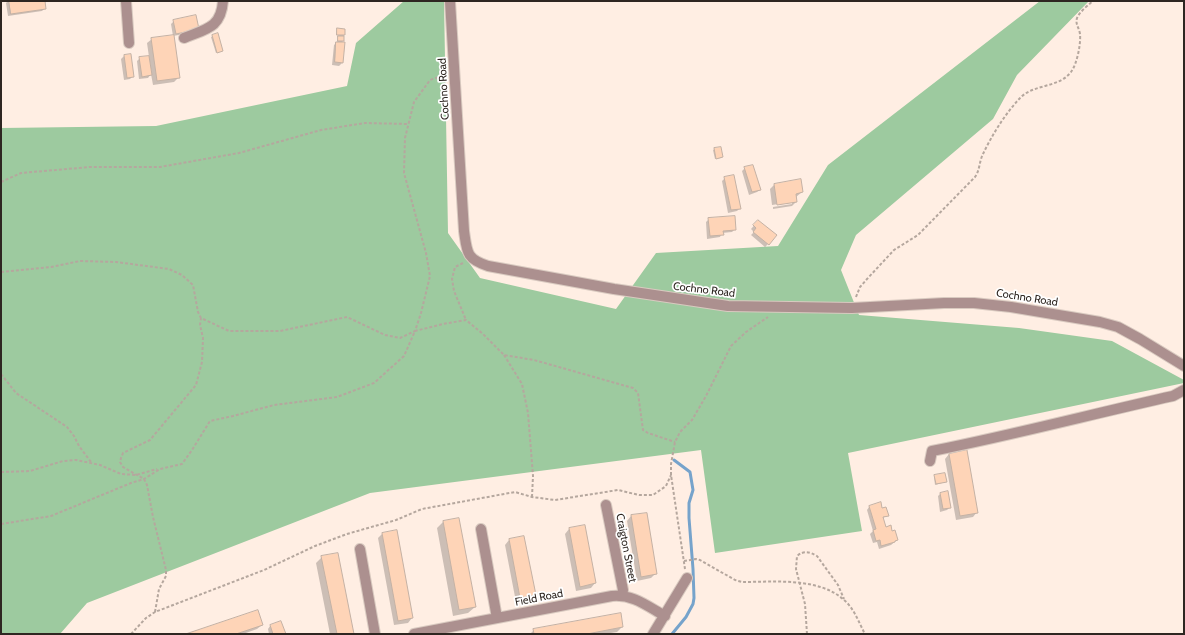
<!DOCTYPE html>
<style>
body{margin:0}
#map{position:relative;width:1185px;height:635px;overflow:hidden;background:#ffeee3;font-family:Cabin,sans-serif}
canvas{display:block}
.frame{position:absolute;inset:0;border:2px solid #2e2621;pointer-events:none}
</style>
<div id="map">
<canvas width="1185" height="635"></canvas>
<div class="frame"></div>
</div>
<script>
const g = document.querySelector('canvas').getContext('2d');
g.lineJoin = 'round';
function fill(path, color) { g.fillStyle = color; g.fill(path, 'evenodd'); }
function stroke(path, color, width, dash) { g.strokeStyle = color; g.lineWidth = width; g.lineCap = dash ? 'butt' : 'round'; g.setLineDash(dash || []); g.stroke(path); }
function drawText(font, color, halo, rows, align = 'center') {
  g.font = font + ' Cabin,sans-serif'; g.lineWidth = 3.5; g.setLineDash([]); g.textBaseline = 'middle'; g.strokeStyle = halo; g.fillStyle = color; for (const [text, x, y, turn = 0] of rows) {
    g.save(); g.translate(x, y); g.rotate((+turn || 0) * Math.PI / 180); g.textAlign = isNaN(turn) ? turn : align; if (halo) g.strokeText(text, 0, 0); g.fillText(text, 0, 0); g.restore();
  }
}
const forest = new Path2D(`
 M404 1H444L448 233 480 278 616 309 656 253 778 246 828 165 1040 1H1089L1017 75 993 119 856 235 841 270 859 315 1019 328 1112 341 1184 380V383L848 453 862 531 715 553 701 450 370 493 87 603 60 634H1V128L156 126 347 86 356 43Z`);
const shadow = new Path2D(`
 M8 1H44L45 8 42 11 8 16 6 3Z
 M174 21 195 32 173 36 179 77 174 82 153 85 151 74 148 78 139 79 137 61 140 58 149 57 147 43 152 39 173 36 171 24Z
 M337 29 344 35 343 41 341 43 342 63 339 66 332 65 334 45 337 42 338 38 340 36 336 35Z
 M217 34 222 51 216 53 211 37Z
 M124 56 133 76 130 79 124 80 121 59Z
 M715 149 722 157 721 158 715 159 713 150Z
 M745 168 760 189 757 192 749 195 742 171Z
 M725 178 740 208 737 211 728 213 722 181Z
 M774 185 802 192 796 197V202L792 206 773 209V207L792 204V202L772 205 770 189Z
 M709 219 735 229 732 232 722 233 720 237 707 239 706 222Z
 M758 221 768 244 765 247 751 235 754 232 751 229Z
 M949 454 977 512 973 517 956 520 945 459Z
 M935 476 946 482 935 485 934 477Z
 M941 493 950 507 947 510 940 512 938 496Z
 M869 507 882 510 887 515 882 519 885 528 892 532 897 540 891 545 879 549 877 542 873 543 870 534 873 531 867 510Z
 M631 516 656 573 651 578 637 581 627 521Z
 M443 522 475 607 468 613 453 616 437 528Z
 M584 526 595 583 591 588 576 591 565 534 569 529Z
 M382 534 412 618 408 623 394 625 378 538Z
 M509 540 535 595 530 600 516 602 505 545Z
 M322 557 353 634H330L316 563Z
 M281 623 285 634H269L268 629 270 626Z
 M262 625 257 629 243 634H189Z
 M622 627 617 632 605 634H530L534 630Z`);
const stream = new Path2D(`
 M672 634 686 617 693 604 694 598 693 569 689 518V503L693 490 690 472 674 460`);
const building = new Path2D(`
 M9 1H45L46 9 11 14Z
 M196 15 199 29 176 34 173 20Z
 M337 28 345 29V35H337Z
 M218 33 223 51 217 53 212 35Z
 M174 35 180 78 157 81 151 38Z
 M338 36H344V41H338Z
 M336 42H345L343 63 335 62Z
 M131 54 134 77 127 78 124 55Z
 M149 56 152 75 142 77 139 57Z
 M721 147 723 157 716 159 714 148Z
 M753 165 761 190 752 192 744 167Z
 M734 175 741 209 731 210 724 177Z
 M801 179 803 192 796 194 797 202 777 205 774 184Z
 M735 216 736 230 723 231 724 235 710 236 708 218Z
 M758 220 777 235 769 245 753 232 756 228 753 225Z
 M967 450 978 513 960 516 949 454Z
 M945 473 947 482 936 484 934 475Z
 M948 491 951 508 943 509 940 493Z
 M881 502 882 508 886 507 889 516 883 517 886 527 891 525 892 531 895 530 898 540 895 541V542L881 546 880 540 876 541 873 530 876 529 869 506Z
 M647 513 657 574 641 577 631 515Z
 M459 518 476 607 459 610 443 521Z
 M585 525 596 583 580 587 569 528Z
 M397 530 413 618 398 621 382 533Z
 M524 536 536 595 520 598 509 539Z
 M338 553 354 634H337L321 556Z
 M258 610 263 625 236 634H186Z
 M621 613 623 627 587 634H534L533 629Z
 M281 621 286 634H273L270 625Z`);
const path = new Path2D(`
 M1 182 21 173 90 167H160L239 153 321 130 365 123 408 124
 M463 263 455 267 452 279 454 291 466 320
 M1 272 51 267 80 261 116 262 169 269 182 275 193 285 198 312 201 318 229 331H280L347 317 385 335 400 338 415 331 421 313 430 276 426 253 404 173 405 138 414 102 430 80 445 75
 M856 297 860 287 867 279 894 250 918 235 975 177C980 170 979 162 983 154 992 135 1005 114 1020 98 1033 84 1059 88 1071 72 1077 64 1081 44 1080 34 1079 27 1074 23 1078 16 1081 11 1088 5 1093 1
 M504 355 522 384 528 413 533 476 532 497
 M1 374 16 393 67 427 74 436 79 446 91 462
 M1 472 30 471 63 461 76 460 100 465 121 474 136 475 157 469
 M1 524 51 516 131 483 144 479 160 469 182 464 192 450 210 421 233 416 274 405 337 397 374 383 404 356 415 331 443 324 466 320 483 334 504 355 534 360 633 388 638 393 643 430 648 433 675 442
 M684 561 696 559 700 560 735 580 742 582C774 582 819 577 844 600 854 608 859 623 865 634
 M685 569 671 475V464L675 442 680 432 692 420 706 396 731 346 746 332 768 317
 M155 612 159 589 166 576V570L153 517 147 485 144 479 123 467 120 462 121 458 123 453 150 440 196 385 202 362 203 338 200 325 201 318
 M131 634 146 618 155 612 264 570 315 546 347 534 396 520 422 509 515 492 532 497 555 500 618 490 639 495H653L666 486 671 475
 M807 634 805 604 796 569 797 556C804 550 810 552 817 556L838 585 844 599`);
const minor = new Path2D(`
 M126 1 129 43
 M450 1 464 231C467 252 466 259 488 266L614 289 728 306 852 308 944 303H974L1011 307 1100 322 1118 327 1140 339 1184 366
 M184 38C206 29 221 28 223 1
 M930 461 932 451C1013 435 1092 414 1173 396L1184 390
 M606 505 623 590 622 595
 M481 529 497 618
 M360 549 375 634
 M414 634 612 596C633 594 647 606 665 616
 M653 634 687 578`);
const streetNames = [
 ["Cochno Road",444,89,-93],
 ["Cochno Road",704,290,7],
 ["Cochno Road",1027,298,9],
 ["Craigton Street",626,548,79],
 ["Field Road",539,598,-11]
];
fill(forest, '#9dca9f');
fill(shadow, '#0003');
stroke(stream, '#76a3cb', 3);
fill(building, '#fed4b7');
stroke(building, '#c4b1a4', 1);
stroke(minor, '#d9cac0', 12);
stroke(path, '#b5a79e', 2, [3, 2]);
stroke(minor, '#ac908f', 10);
drawText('11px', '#2e2621', '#fff', streetNames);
</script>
